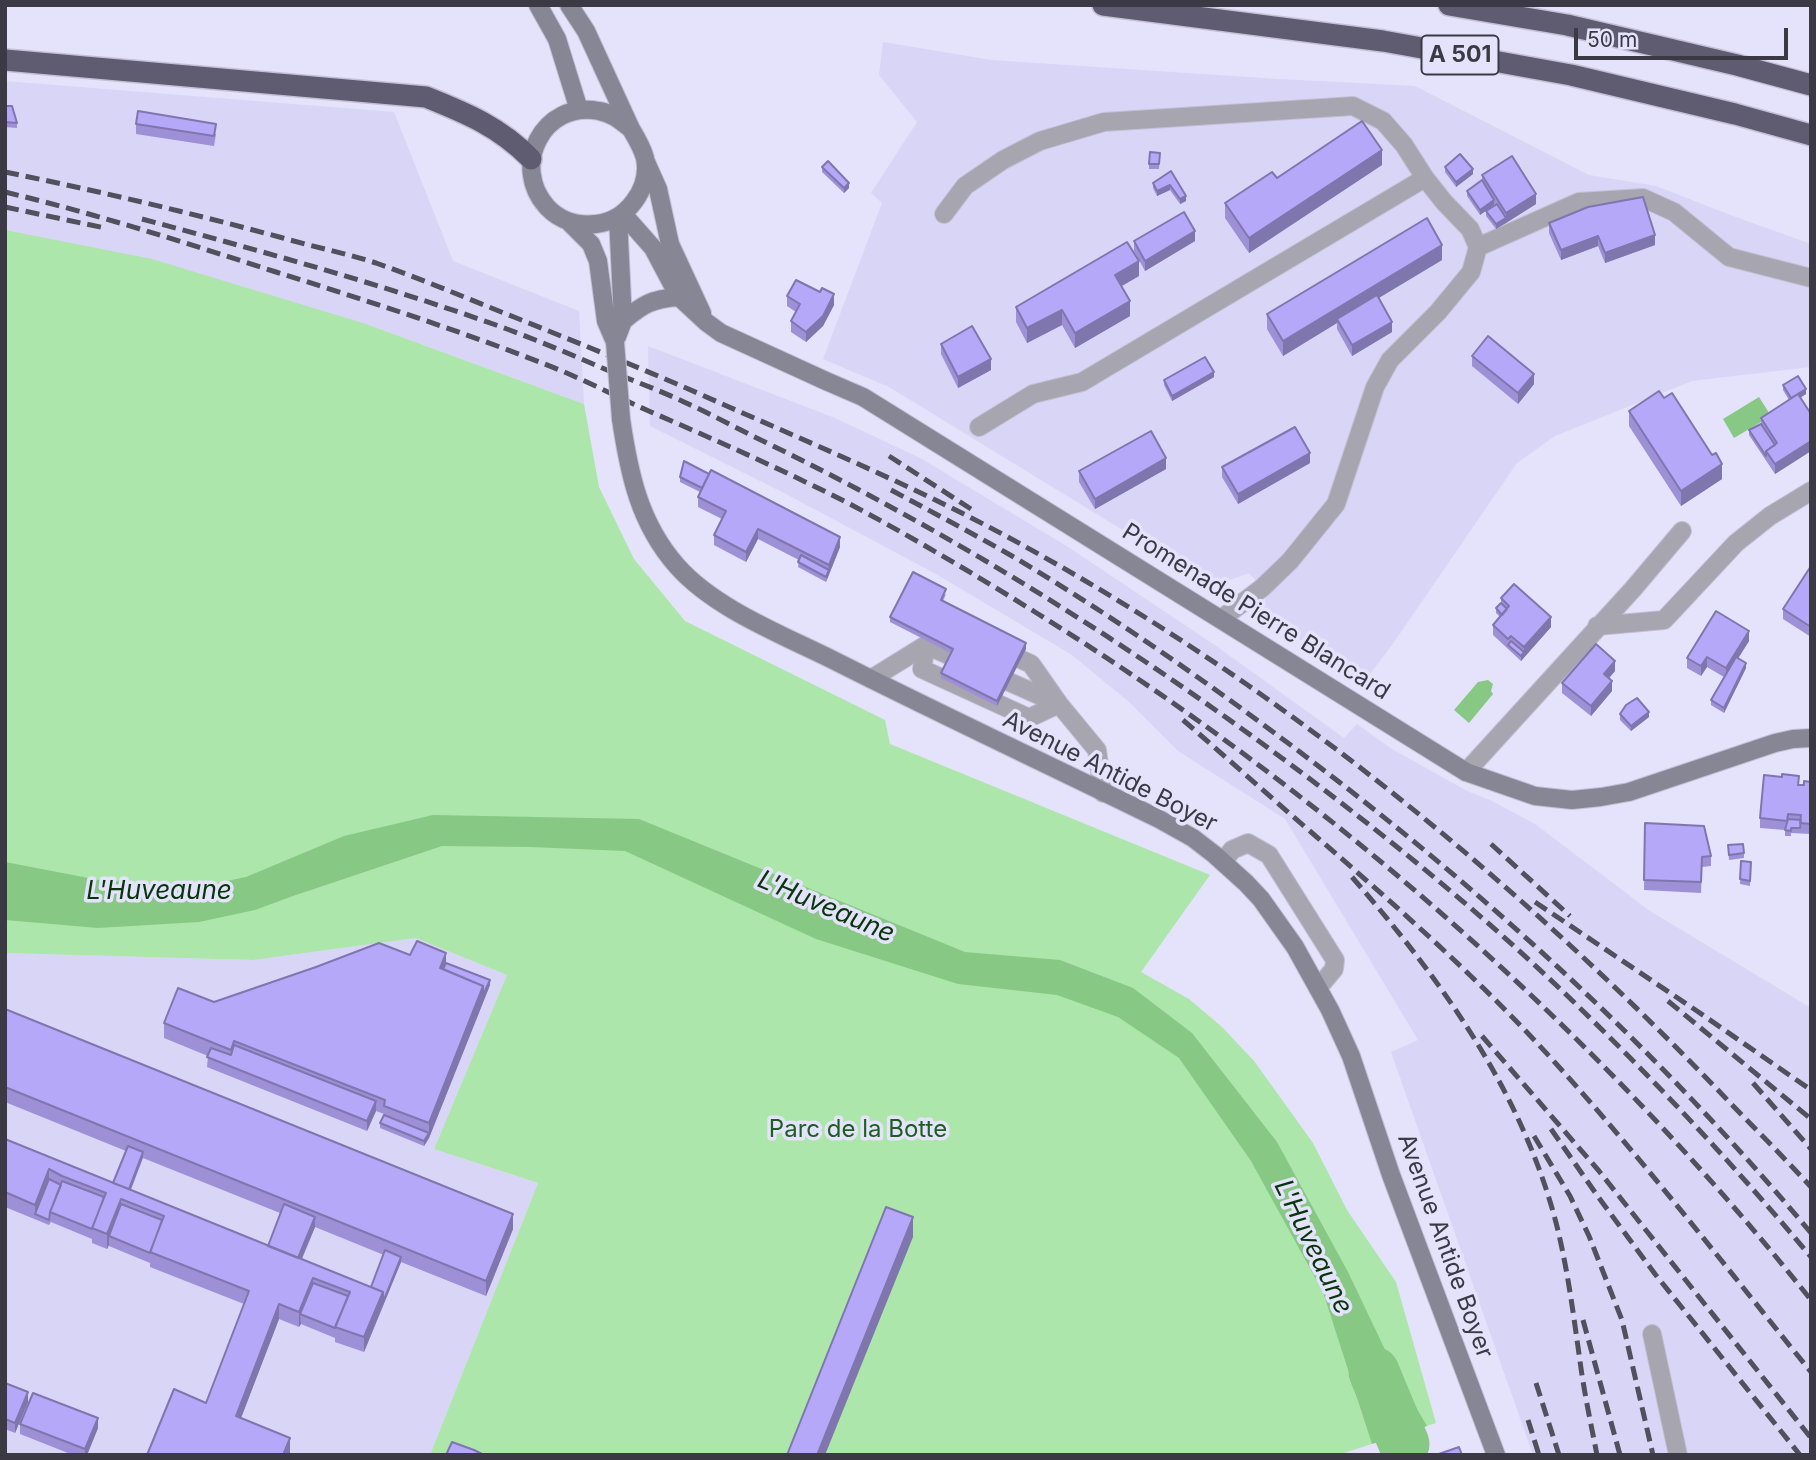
<!DOCTYPE html>
<style>
body{margin:0}
#map{position:relative;width:1816px;height:1460px;overflow:hidden;background:#e5e2fb;font-family:Inter,sans-serif}
canvas{display:block}
.frame{position:absolute;inset:0;border:7px solid #3b3a44;pointer-events:none}
.scale{position:absolute;left:1574px;top:28px;width:214px;height:32px;box-sizing:border-box;border:4px solid #3b3a44;border-top:0;padding-left:9px;font-size:21px;line-height:24px;white-space:nowrap;color:#3b3a44;-webkit-text-stroke:5px #e5e2fb;paint-order:stroke}
</style>
<div id="map">
<canvas width="1816" height="1460"></canvas>
<div class="frame"></div>
<div class="scale">50 m</div>
</div>
<script>
const g = document.querySelector('canvas').getContext('2d');
g.lineJoin = 'round';
function fill(path, color) { g.fillStyle = color; g.fill(path, 'evenodd'); }
function stroke(path, color, width, dash) { g.strokeStyle = color; g.lineWidth = width; g.lineCap = dash ? 'butt' : 'round'; g.setLineDash(dash || []); g.stroke(path); }
function drawText(font, color, halo, rows, align = 'center') {
  g.font = font + ' Inter,sans-serif'; g.lineWidth = 7; g.setLineDash([]); g.textBaseline = 'middle'; g.strokeStyle = halo; g.fillStyle = color; for (const [text, x, y, turn = 0] of rows) {
    g.save(); g.translate(x, y); g.rotate((+turn || 0) * Math.PI / 180); g.textAlign = isNaN(turn) ? turn : align; if (halo) g.strokeText(text, 0, 0); g.fillText(text, 0, 0); g.restore();
  }
}
const built = new Path2D(`
 M883 42 991 60 1279 79 1415 86 1589 175 1656 186 1733 216 1811 244V367L1692 381 1555 436 1517 463 1392 645 1366 679 1261 616 1267 594 1249 573 1214 586 889 387 823 359 882 203 871 193 917 122 879 75Z
 M5 81 394 112 453 261 579 311 584 404 366 324 5 230Z
 M648 346 835 418 922 459 1065 545 1219 648 1344 738 1357 724 1392 749 1467 791 1490 800 1535 824 1650 911 1811 1008V1455H1533L1391 1052 1418 1040 1285 819 1178 751 1129 702 1072 655 936 574 786 494 650 426Z
 M416 938 507 975 434 1149 538 1183 430 1455H5V953L253 960Z`);
const green = new Path2D(`
 M5 230 152 259 366 324 584 404 599 487 634 559 685 621 885 720 890 744 1210 875 1141 972 1189 999 1222 1027 1254 1061 1313 1143 1347 1210 1396 1282 1436 1423 1338 1455H430L538 1183 434 1149 507 975 416 938 253 960 5 953Z`);
const water = new Path2D(`
 M1759 397 1771 416 1734 438 1723 419Z
 M1488 680 1493 684 1491 691 1493 694 1469 723 1454 710 1478 682Z
 M433 815 639 819 965 952 1060 960 1133 988 1192 1033 1277 1142 1348 1272 1398 1377 1427 1426 1372 1444 1323 1292 1251 1161 1179 1058 1118 1017 1057 995 958 984 816 939 625 851 530 847 442 846 293 896 255 910 199 922 98 928 5 920V862L99 880 199 887 246 877 344 836Z`);
const river = new Path2D(`
 M1374 1372 1404 1444`);
const lane = new Path2D(`
 M944 214 965 186 1003 160 1040 141 1104 122 1353 106 1383 121 1404 145 1425 178 1444 202 1470 229 1478 247 1471 272 1438 312 1390 360 1375 387 1336 504 1290 561 1262 588 1221 619
 M1478 247 1579 202 1643 198 1674 212 1729 257 1811 278
 M979 427 1033 394 1082 382 1425 178
 M1597 626 1664 620 1736 543 1770 516 1811 491
 M926 645 1059 704 1029 718 922 669Z
 M1000 650 1031 664 1059 704 1097 750 1103 793
 M871 679 926 645 949 629
 M1466 772 1633 589 1682 531
 M1223 862 1232 850 1248 843 1269 855 1335 960 1334 969 1318 988
 M1652 1334 1678 1455`);
const secondary = new Path2D(`
 M538 5 557 39 579 110
 M569 5 586 31 631 129C637 139 642 147 645 158 651 188 627 221 596 224 578 226 560 221 547 207 510 166 543 100 599 111 612 113 621 121 631 129
 M646 162 658 189 670 244 702 313
 M623 214 653 248 679 297 706 322 721 333 826 381 863 397 1466 772 1535 796 1572 800 1601 797 1629 792 1775 743 1793 739 1811 738
 M569 222 591 244 598 261 606 321 615 342
 M623 321C643 304 652 299 679 297
 M615 342 623 321 618 217
 M621 419C629 473 639 523 677 566 715 609 783 635 835 661 942 715 1051 766 1159 819L1193 838 1215 855 1246 883 1261 899 1295 947 1330 1010 1351 1056 1391 1175 1496 1455`);
const highway = new Path2D(`
 M1103 5 1383 41 1571 75 1735 114 1811 135
 M1449 5 1567 25 1737 65 1811 85
 M5 60 426 97C466 113 500 127 531 159`);
const rail = new Path2D(`
 M5 172C99 191 191 213 283 238 314 247 345 253 376 263 422 279 468 299 514 317 586 346 658 375 729 407 829 451 931 494 1026 547 1283 689 1512 877 1716 1088 1747 1121 1780 1153 1811 1187
 M5 192C97 214 186 243 276 272 365 300 455 329 542 363 579 377 615 396 651 412 718 441 783 470 848 503 912 537 974 574 1035 612 1328 794 1596 1030 1811 1300
 M5 207 105 228
 M142 219C265 252 388 286 507 329 539 341 570 354 600 367 628 379 657 389 684 402 711 414 738 429 765 442 958 536 1139 650 1310 779 1406 852 1500 929 1586 1014 1665 1091 1740 1172 1811 1257
 M889 456 971 509
 M891 490C932 512 972 533 1012 556 1116 618 1216 688 1313 762 1495 900 1664 1057 1811 1233
 M1183 720C1226 757 1268 795 1311 832 1394 904 1476 976 1550 1057 1642 1158 1725 1266 1811 1372
 M1491 844 1570 916
 M1352 877C1439 977 1518 1086 1554 1215 1567 1263 1573 1312 1580 1361 1584 1392 1591 1424 1597 1455
 M1535 902 1697 1011 1811 1090
 M1668 1001 1811 1119
 M1482 1036 1599 1171 1811 1438
 M1753 1083 1811 1149
 M1551 1129 1599 1198 1655 1274 1800 1455
 M1534 1136 1570 1196 1589 1236 1622 1320 1653 1455
 M1583 1320 1620 1455
 M1536 1383 1559 1455
 M1528 1420 1539 1455`);
const secondaryBridge = new Path2D(`
 M615 342 621 419`);
const wall = new Path2D(`
 M5 106 17 123V128L5 127Z
 M136 124 216 134 214 146 136 134Z
 M1160 153 1159 169H1149V164Z
 M1382 165 1249 253 1225 218V203L1277 178Z
 M822 167 849 188 844 193 822 172Z
 M1445 167 1473 174 1456 187 1445 172Z
 M1171 171 1186 201 1180 204 1170 190 1157 196 1153 188V183Z
 M1482 175 1536 204 1496 229 1486 216V211L1495 206 1494 204 1480 215 1467 196V191L1482 180Z
 M1549 223 1655 245 1605 263 1598 246 1561 260 1549 233Z
 M1134 241H1195L1145 271 1134 251Z
 M1442 260 1378 298 1392 332 1352 356 1337 329V323L1283 356 1267 329V314Z
 M1139 276 1121 286 1130 316 1075 348 1062 325 1027 343 1016 322V307Z
 M820 292 834 305 823 326 806 342 791 332V321L796 312 787 306V296Z
 M941 344 991 370 958 388 941 354Z
 M1472 356 1534 384 1518 404 1472 366Z
 M1214 377 1172 401 1164 385V380Z
 M1783 385 1806 394 1800 398 1811 414V451L1775 474 1749 435V430L1761 424V418L1789 400 1783 390Z
 M1629 411 1722 479 1681 506 1629 426Z
 M1310 463 1238 504 1222 477V467Z
 M1166 469 1095 509 1079 482V471Z
 M680 477 840 547 826 582 798 567 799 560 758 539 746 562 714 545V535L722 519 698 507V497L700 492 680 482Z
 M1811 566V637L1783 619V609Z
 M946 594 943 601 1026 649 997 706 941 678V673L951 653 890 622V617Z
 M1501 598 1551 627 1521 661 1493 635V625L1500 617 1496 613V608L1501 603Z
 M1749 641 1738 658 1746 668 1724 713 1711 705V700L1724 677 1707 667 1701 676 1687 668V658Z
 M1615 671 1609 678 1612 691 1591 716 1562 693V683Z
 M1620 714 1649 717 1631 731 1620 720Z
 M1811 782V834L1791 833V836H1785V830L1760 828V818L1799 785H1804Z
 M1645 823 1711 856V866L1702 867 1701 893 1644 890Z
 M1728 845 1744 853V858L1729 860Z
 M1741 861 1751 862 1750 886 1740 884Z
 M410 955 446 963 490 985 429 1138 424 1146 380 1128V1123L384 1114 376 1111 367 1131 207 1067 208 1056 164 1038V1023L214 1002Z
 M5 1009 513 1229 486 1296 401 1262 364 1352 335 1342V1338L301 1324 299 1327 279 1319 241 1418 290 1453 206 1403 244 1304 150 1267V1263L109 1246V1245L107 1249 92 1243V1239L51 1222 49 1225 5 1207V1139L113 1183 126 1151 5 1102ZM143 1158 280 1213 268 1246 131 1190ZM315 1227 384 1255 371 1287 302 1259Z
 M5 1383 28 1402 15 1433 5 1429Z
 M20 1424 98 1428 87 1455H73L20 1434Z`);
const shadedWall = new Path2D(`
 M1382 150V165L1249 253V238Z
 M1473 169V174L1456 187V182Z
 M849 183V188L844 193V188Z
 M1170 185V190L1157 196V191Z
 M1536 194V204L1506 223V213Z
 M1186 196V201L1180 204V199Z
 M1494 200V205L1480 215V210Z
 M1506 218V223L1496 229V224Z
 M1195 231V241L1145 271V261Z
 M1655 235V245L1605 263V253Z
 M1598 236V246L1561 260V250Z
 M1442 245V260L1339 322 1337 319V323L1283 356V341Z
 M1139 261V276L1115 290V275Z
 M834 294V305L823 326 806 342V332Z
 M1130 301V316L1075 348V333Z
 M1062 310V325L1027 343V328Z
 M1392 322V332L1352 356V345Z
 M991 359V370L958 388V377Z
 M1214 372V377L1172 401V396Z
 M1534 374V384L1518 404V393Z
 M1806 389V394L1791 403V398Z
 M1811 441V451L1775 474V464Z
 M1310 453V463L1238 504V494Z
 M1166 458V469L1095 509V499Z
 M1722 464V479L1681 506V491Z
 M758 529V539L746 562V552Z
 M840 537V547L826 582 829 565Z
 M1551 617V627L1521 661V656L1524 652V647Z
 M1749 631V641L1726 678V668Z
 M1026 643V649L997 706V701Z
 M1707 657V667L1701 676V666Z
 M1615 661V671L1604 684V674Z
 M1746 663V668L1724 713V708Z
 M1612 681V691L1591 716V706Z
 M1649 712V717L1631 731V726Z
 M446 953V968L442 978 440 968Z
 M490 980V985L429 1138 424 1146V1141L429 1133V1123L483 986Z
 M376 1101V1111L367 1131V1121Z
 M143 1152V1157L126 1201 125 1198Z
 M49 1169V1184L35 1214V1205Z
 M121 1199V1214L109 1236V1245L107 1249V1234Z
 M513 1214V1229L486 1296V1281Z
 M315 1217V1227L296 1272V1262Z
 M913 1217V1237L825 1455H817Z
 M401 1257V1262L364 1352V1337L383 1292Z
 M313 1278V1293L300 1314 301 1324 299 1327V1312Z
 M279 1304V1319L236 1431V1416Z
 M28 1392V1402L15 1433V1423Z
 M98 1418V1428L87 1455H85V1449Z
 M290 1438V1455H283Z`);
const building = new Path2D(`
 M5 106H12L17 123 5 122Z
 M138 111 216 124 214 136 136 124Z
 M1362 121 1382 150 1249 238 1225 203 1272 172 1277 178Z
 M1150 152 1160 153 1159 164H1149Z
 M1460 154 1473 169 1456 182 1445 167Z
 M1512 156 1536 194 1506 213 1482 175Z
 M828 161 849 183 844 188 822 167Z
 M1171 171 1186 196 1180 199 1170 185 1157 191 1153 183Z
 M1482 180 1494 200 1480 210 1467 191Z
 M1643 197 1655 235 1605 253 1598 236 1561 250 1549 223 1588 207Z
 M1497 204 1506 218 1496 224 1486 211Z
 M1184 212 1195 231 1145 261 1134 241Z
 M1427 218 1442 245 1283 341 1267 314Z
 M1127 242 1139 261 1115 275 1130 301 1075 333 1062 310 1027 328 1016 307Z
 M796 280 820 292 822 288 834 294 823 316 806 332 791 321 800 304 787 296Z
 M1377 295 1392 322 1352 345 1337 319Z
 M972 326 991 359 958 377 941 344Z
 M1488 336 1534 374 1518 393 1472 356Z
 M1205 357 1214 372 1172 396 1164 380Z
 M1798 376 1806 389 1791 398 1783 385Z
 M1659 391 1664 398 1672 393 1712 455 1716 453 1722 464 1681 491 1629 411Z
 M1798 394 1811 414V441L1775 464 1766 451 1777 443 1761 418Z
 M1761 424 1775 445 1766 451V456L1749 430Z
 M1295 427 1310 453 1238 494 1222 467Z
 M1151 431 1166 458 1095 499 1079 471Z
 M684 461 709 474 702 488 680 477Z
 M711 470 840 537 829 565 758 529 746 552 714 535 726 511 698 497Z
 M801 555 829 570 826 577 798 562Z
 M1811 566V627L1783 609Z
 M913 572 946 589 941 600 1026 643 997 701 941 673 953 649 890 617Z
 M1514 584 1551 617 1524 647 1511 636 1508 639 1493 625 1509 606 1501 598Z
 M1501 603 1507 609 1502 615 1496 608Z
 M1716 611 1749 631 1726 668 1707 657 1701 666 1687 658Z
 M1511 641 1524 652 1521 656 1508 645Z
 M1596 644 1615 661 1604 674 1612 681 1591 706 1562 683Z
 M1736 657 1746 663 1724 708 1711 700Z
 M1637 698 1649 712 1631 726 1620 714 1626 705Z
 M1782 774 1799 776 1798 785H1804V781L1811 782V824L1800 823 1801 815 1788 814 1787 821 1760 818 1764 775 1782 777Z
 M1788 819 1801 820 1800 828H1791V831L1785 830Z
 M1645 823 1704 826 1711 856 1702 857 1701 882 1644 880Z
 M1743 844 1744 853 1729 855 1728 845Z
 M1741 861 1751 862 1750 881 1740 879Z
 M417 941 446 953 440 968 483 986 429 1123 384 1106 385 1100 234 1041 231 1050 164 1023 178 988 214 1002 316 967 379 943 410 955Z
 M446 963 490 980 483 995V986L443 969Z
 M5 1009 513 1214 486 1281 5 1087Z
 M234 1045 376 1101 367 1121 207 1057 211 1048 231 1055Z
 M384 1115 429 1133 424 1141 380 1123Z
 M5 1139 383 1292 364 1337 335 1327 350 1292 313 1278 299 1312 279 1304 236 1416 290 1438 283 1455H147L174 1389 206 1403 249 1291 150 1252 164 1216 121 1199 107 1234 92 1228 106 1193 62 1176 49 1169 35 1205 5 1192Z
 M128 1146 143 1152 129 1189 113 1183Z
 M49 1179 61 1185 50 1212 49 1220 35 1214Z
 M62 1181 104 1197 92 1229 50 1212Z
 M121 1204 162 1220 150 1253 109 1236Z
 M284 1204 315 1217 298 1258 268 1246Z
 M886 1207 913 1217 817 1455H787Z
 M385 1250 401 1257 383 1302V1292L371 1287Z
 M313 1283 348 1296 335 1328 300 1314Z
 M5 1383 28 1392 15 1423 5 1419Z
 M33 1393 98 1418 85 1449 20 1424Z
 M452 1442 474 1450 484 1455H446Z
 M1459 1447 1462 1455H1436Z`);
const shields = [
 [1460,55,77]
];
const shieldNames = [
 ["A 501",1460,55]
];
const streetNames = [
 ["Promenade Pierre Blancard",1256,612,32],
 ["Avenue Antide Boyer",1110,772,27],
 ["Avenue Antide Boyer",1445,1246,70]
];
const parkNames = [
 ["Parc de la Botte",858,1130]
];
const waterNames = [
 ["L'Huveaune",159,891],
 ["L'Huveaune",826,907,23],
 ["L'Huveaune",1313,1247,64]
];
fill(built, '#d9d5f6');
fill(green, '#ace6aa');
fill(water, '#87c885');
stroke(river, '#87c885', 51);
stroke(lane, '#c3c0d6', 20);
stroke(secondary, '#c3c0d6', 20);
stroke(highway, '#c3c0d6', 24);
stroke(lane, '#a6a5b0', 18);
stroke(secondary, '#878695', 18);
stroke(highway, '#5f5c72', 21);
stroke(rail, '#52505c', 5, [14, 7]);
stroke(secondaryBridge, '#c3c0d6', 20, []);
stroke(secondaryBridge, '#878695', 18);
fill(wall, '#9d90d6');
fill(shadedWall, '#7f76ae');
fill(building, '#b6a8f9');
stroke(building, '#7f76ae', 2);
for (const [x, y, w] of shields) { const box = new Path2D(); box.roundRect(x - w / 2, y - 19.5, w, 39, 5); g.fillStyle = '#e5e2fb'; g.fill(box); stroke(box, '#3b3a44', 2); }
drawText('bold 23px', '#3b3a44', null, shieldNames);
drawText('24px', '#3b3a44', '#e5e2fb', streetNames);
drawText('24px', '#1e5f21', '#e5e2fb', parkNames);
drawText('italic 26px', '#07360a', '#e5e2fb', waterNames);
</script>
